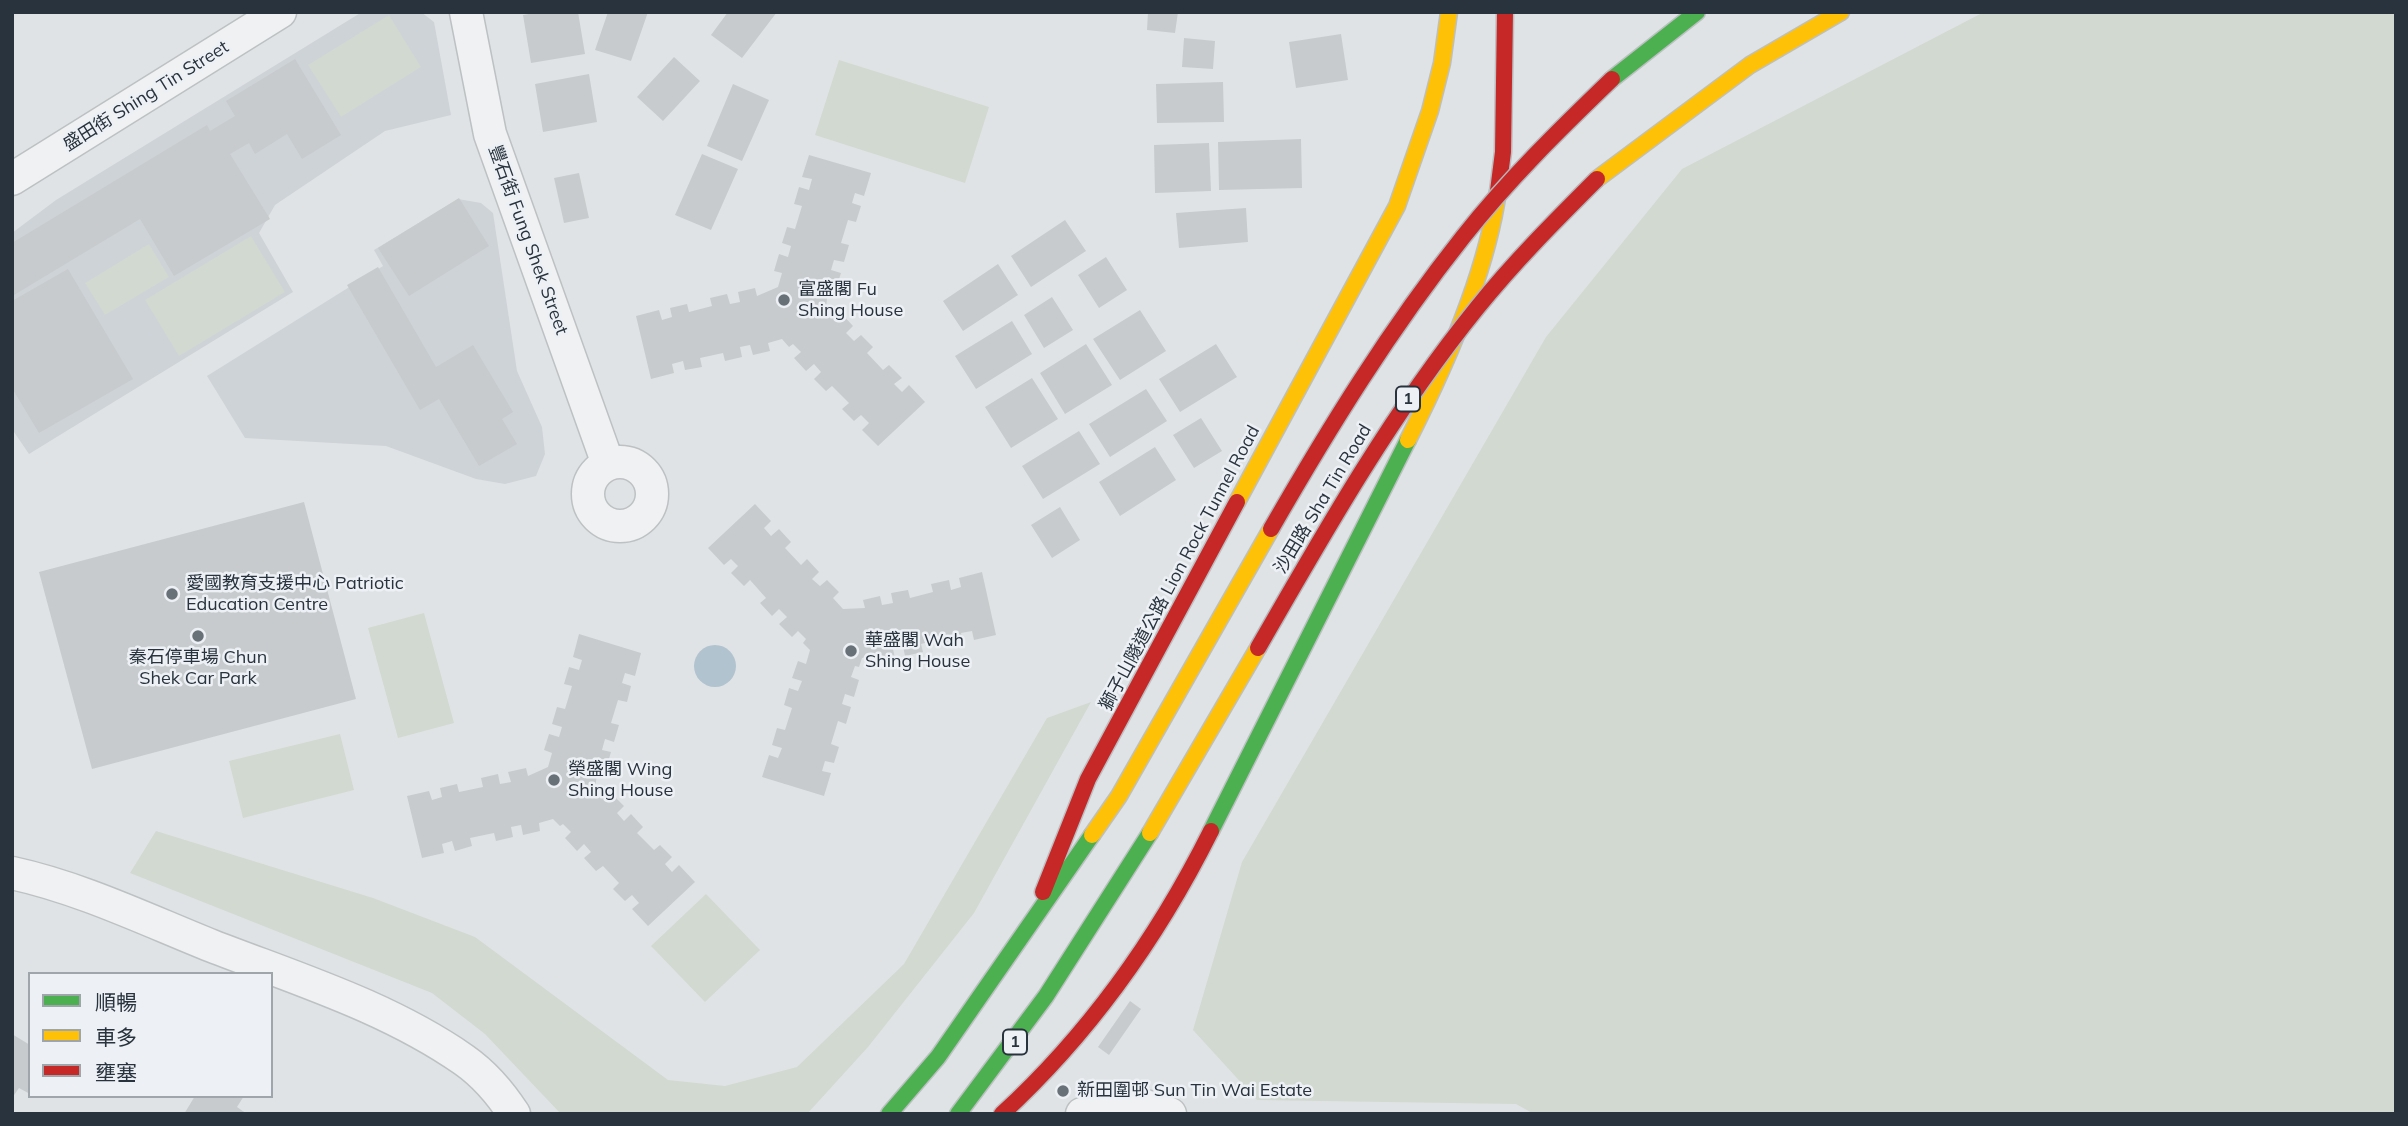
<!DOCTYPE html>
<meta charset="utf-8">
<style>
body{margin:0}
#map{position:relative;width:2408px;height:1126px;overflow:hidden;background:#e0e3e5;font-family:Mulish,"Noto Sans TC",sans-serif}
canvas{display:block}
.frame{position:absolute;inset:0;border:14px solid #28333d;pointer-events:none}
.legend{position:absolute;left:28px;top:972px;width:245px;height:126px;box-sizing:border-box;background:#edf1f5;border:2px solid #9ea5ab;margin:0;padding:9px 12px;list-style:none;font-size:21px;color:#28333d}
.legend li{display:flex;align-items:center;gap:14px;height:35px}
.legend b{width:35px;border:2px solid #9ea5ab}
</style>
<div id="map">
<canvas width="2408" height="1126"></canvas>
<div class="frame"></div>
<ul class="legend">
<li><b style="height:9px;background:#4caf50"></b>順暢</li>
<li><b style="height:9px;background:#ffc107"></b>車多</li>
<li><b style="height:9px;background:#c62828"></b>壅塞</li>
</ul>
</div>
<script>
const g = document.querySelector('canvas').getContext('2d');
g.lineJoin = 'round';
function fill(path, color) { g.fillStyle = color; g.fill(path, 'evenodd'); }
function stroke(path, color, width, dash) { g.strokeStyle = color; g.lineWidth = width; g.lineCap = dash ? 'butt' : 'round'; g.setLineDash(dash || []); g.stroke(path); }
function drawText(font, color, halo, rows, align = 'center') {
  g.font = font + ' Mulish,"Noto Sans TC",sans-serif'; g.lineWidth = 5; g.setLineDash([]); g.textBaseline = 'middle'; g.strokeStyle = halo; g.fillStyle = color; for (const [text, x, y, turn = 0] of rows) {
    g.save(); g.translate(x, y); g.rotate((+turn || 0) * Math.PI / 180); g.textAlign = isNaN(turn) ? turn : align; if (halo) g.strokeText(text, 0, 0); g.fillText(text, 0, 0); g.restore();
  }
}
const built = new Path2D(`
 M362 12H421L434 22 451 115 385 131 275 205 259 233 293 292 29 454 12 429V233L56 200Z
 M458 199 481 203 493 213 517 371 542 427 545 454 536 476 505 484 476 479 386 446 245 438 207 376 383 266 374 250Z`);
const green = new Path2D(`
 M1984 12H2396V1114H1534L1516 1104 1257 1100 1193 1030 1242 862 1546 337 1682 169Z
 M389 15 421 67 341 117 308 65Z
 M839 60 989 107 965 183 815 135Z
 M251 236 285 292 179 356 145 300Z
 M149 244 169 277 105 315 85 283Z
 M424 613 454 723 398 738 368 628Z
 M1091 702 974 913 868 1047 807 1114H561L485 1034 432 993 130 873 156 831 373 898 475 937 668 1080 725 1086 797 1067 904 964 1047 718Z
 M340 734 354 790 243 818 229 761Z
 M706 894 760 950 705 1002 651 946Z`);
const water = new Path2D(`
 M694 666a21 21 0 1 1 42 0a21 21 0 1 1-42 0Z`);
const building = new Path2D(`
 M541 12H578L585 54 531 63 523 15Z
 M608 12H648L631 61 595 50Z
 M728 12H777L742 58 711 35Z
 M1148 12H1178L1175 33 1147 30Z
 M1341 34 1348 80 1296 88 1289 42Z
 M1184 38 1215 41 1213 69 1182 67Z
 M674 57 700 81 663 121 637 97Z
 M295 59 341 135 302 159 287 134 255 154 249 143 230 154 270 219 174 276 140 219 14 295 12 243 207 125 210 131 235 116 226 101Z
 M589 74 597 122 543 132 535 84Z
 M1223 82 1224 122 1157 123 1156 84Z
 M733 84 769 100 742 161 707 146Z
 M1301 139 1302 188 1219 190 1218 142Z
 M1209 143 1211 191 1155 193 1154 145Z
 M702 154 738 169 711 230 675 215Z
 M809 155 871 173 864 196 855 193 852 203 861 206 856 222 848 220 841 243 849 245 844 262 834 260 831 270 841 273 836 289 828 287 826 309 835 320 842 314 853 326 846 333 854 341 861 335 873 347 867 353 883 370 889 365 902 378 894 384 902 392 909 385 925 402 878 446 862 430 869 423 861 415 854 421 842 409 849 403 832 386 826 391 814 379 821 372 814 364 806 371 794 358 801 352 793 344 789 347 782 339 768 343 770 351 753 355 750 345 740 347 742 357 725 361 723 353 700 358 702 367 685 370 683 361 672 364 674 373 651 379 636 316 659 310 662 320 672 317 670 308 687 304 689 312 712 306 710 298 727 294 730 304 740 302 738 292 755 288 757 296 778 287 782 273 774 271 779 254 788 257 791 246 782 243 787 227 795 229 802 206 794 204 799 187 809 190 812 179 802 177Z
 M579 173 589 218 564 223 554 178Z
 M459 198 489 246 409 296 378 248Z
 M1246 208 1248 242 1179 248 1176 213Z
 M1065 220 1086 251 1031 287 1011 256Z
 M1106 257 1127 290 1099 308 1078 275Z
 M998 264 1018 295 963 331 943 301Z
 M378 267 436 367 473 345 513 412 502 419 517 444 479 466 439 399 420 410 347 285Z
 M68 269 133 379 39 433 12 388V301Z
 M1052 297 1073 330 1044 348 1024 315Z
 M1140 310 1166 351 1120 380 1093 339Z
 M1012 321 1032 354 976 389 955 356Z
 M1086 344 1112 385 1065 414 1040 373Z
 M1216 344 1237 377 1180 412 1159 379Z
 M1032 378 1058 419 1011 448 985 407Z
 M1146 389 1167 421 1110 457 1089 424Z
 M1201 418 1222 451 1194 468 1173 435Z
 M1079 431 1100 464 1043 499 1022 466Z
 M1155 447 1176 480 1120 516 1099 482Z
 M304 502 356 699 92 769 39 572Z
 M755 504 771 521 764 528 771 536 779 529 791 542 785 548 801 565 807 559 819 572 812 579 820 586 827 580 839 592 833 598 843 609 865 608 863 600 880 596 882 605 893 603 891 593 908 590 910 598 933 592 931 584 949 580 951 590 961 587 959 578 982 572 996 635 974 640 972 631 961 633 963 643 946 646 944 638 921 644 923 652 905 656 903 646 893 649 895 658 878 663 876 655 862 658 859 667 855 666 851 677 859 680 854 697 845 694 842 704 851 707 846 724 838 721 831 744 839 747 834 763 825 761 822 771 831 773 824 796 762 777 769 755 778 758 782 748 772 745 777 728 785 730 792 708 784 705 789 688 798 691 802 681 792 678 798 661 806 664 810 650 803 643 806 639 798 631 792 637 779 624 787 617 779 609 772 616 760 603 766 598 750 580 744 586 731 573 738 566 731 559 724 565 708 548Z
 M1060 507 1080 540 1052 558 1031 525Z
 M579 634 641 653 635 676 625 673 622 683 631 686 627 702 618 700 611 723 619 725 614 742 605 739 602 750 611 752 606 769 598 767 595 789 606 800 612 794 624 806 617 813 624 821 631 814 643 827 637 833 654 850 660 845 672 857 665 864 672 872 679 865 695 882 648 926 632 909 639 903 632 895 625 901 613 889 619 883 603 866 596 871 584 858 591 852 584 844 577 851 565 838 571 832 563 824 560 826 553 819 539 823 540 831 523 835 521 825 511 827 513 837 496 841 494 833 470 838 472 846 455 851 452 841 442 844 444 853 422 858 407 796 429 791 432 800 442 797 440 788 457 784 459 792 483 787 481 778 498 774 500 784 511 782 508 772 526 768 528 776 548 767 552 753 544 750 549 734 559 737 562 727 552 724 557 707 565 709 572 686 564 684 569 667 579 670 582 660 573 657Z
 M1130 1001 1141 1009 1109 1055 1098 1047Z
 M12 1034 30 1045V1094L19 1088 12 1098Z
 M195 1096H244L237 1107 247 1114H184Z`);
const street = new Path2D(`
 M466 12 490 134 608 464
 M12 179 280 12
 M588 494a32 32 0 1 1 64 0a32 32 0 1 1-64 0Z
 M12 873C81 888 147 920 212 946 297 979 388 1007 464 1060 484 1074 501 1094 514 1114
 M1082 1114C1117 1104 1135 1099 1170 1114`);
const fast = new Path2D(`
 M1612 79 1697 12
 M1211 831 1408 440
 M889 1114 938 1057 1092 835
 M958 1114 1046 996 1150 833`);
const slow = new Path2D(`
 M1597 179 1750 65 1841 12
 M1408 440C1445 367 1487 272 1498 191
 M1237 502 1397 206 1430 111 1442 63 1449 12
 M1150 833 1258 648
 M1092 835 1119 796 1271 529`);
const jam = new Path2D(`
 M1498 191 1503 152 1505 12
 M1043 892 1088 779 1237 502
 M1002 1114C1089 1034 1158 937 1211 831`);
const jamBridge = new Path2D(`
 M1271 529C1329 428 1390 329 1463 237 1508 180 1560 129 1612 79
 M1258 648C1325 531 1392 413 1477 308 1514 262 1556 220 1597 179`);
const markers = [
 [784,300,7,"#687178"],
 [172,594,7,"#687178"],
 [198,636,7,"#687178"],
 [851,651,7,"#687178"],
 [554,780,7,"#687178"],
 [1063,1091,7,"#687178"]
];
const shields = [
 [1408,399,24],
 [1015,1042,24]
];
const shieldNames = [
 ["1",1408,399],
 ["1",1015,1042]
];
const streetNames = [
 ["盛田街 Shing Tin Street",146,96,-32],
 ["豐石街 Fung Shek Street",528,240,70],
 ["沙田路 Sha Tin Road",1323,499,-59],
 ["獅子山隧道公路 Lion Rock Tunnel Road",1180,568,-62]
];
const poiNames = [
 ["富盛閣 Fu",798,290],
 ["Shing House",798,311],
 ["愛國教育支援中心 Patriotic",186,584],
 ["Education Centre",186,605],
 ["華盛閣 Wah",865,641],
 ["Shing House",865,662],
 ["秦石停車場 Chun",198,658,"center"],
 ["Shek Car Park",198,679,"center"],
 ["榮盛閣 Wing",568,770],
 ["Shing House",568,791],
 ["新田圍邨 Sun Tin Wai Estate",1077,1091]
];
fill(built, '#ced3d8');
fill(green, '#d2d9d1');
fill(water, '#b0c3cf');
fill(building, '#c8cbcd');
stroke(street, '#bec1c3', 35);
stroke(fast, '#bcc0c3', 19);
stroke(slow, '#bcc0c3', 19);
stroke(jam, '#bcc0c3', 19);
stroke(street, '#eff1f2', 32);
stroke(fast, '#4caf50', 16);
stroke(slow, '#ffc107', 16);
stroke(jam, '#c62828', 16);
stroke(jamBridge, '#b3b6ba', 19, []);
stroke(jamBridge, '#c62828', 16);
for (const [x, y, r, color] of markers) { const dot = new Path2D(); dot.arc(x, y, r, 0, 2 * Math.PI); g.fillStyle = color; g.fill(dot); stroke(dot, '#edf1f5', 2.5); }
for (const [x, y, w] of shields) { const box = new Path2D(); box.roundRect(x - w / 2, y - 12.5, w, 25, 5); g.fillStyle = '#edf1f5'; g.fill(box); stroke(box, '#28333d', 2); }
drawText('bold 16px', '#28333d', null, shieldNames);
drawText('18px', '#28333d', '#edf1f5', streetNames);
drawText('18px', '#28333d', '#edf1f5', poiNames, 'left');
</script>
